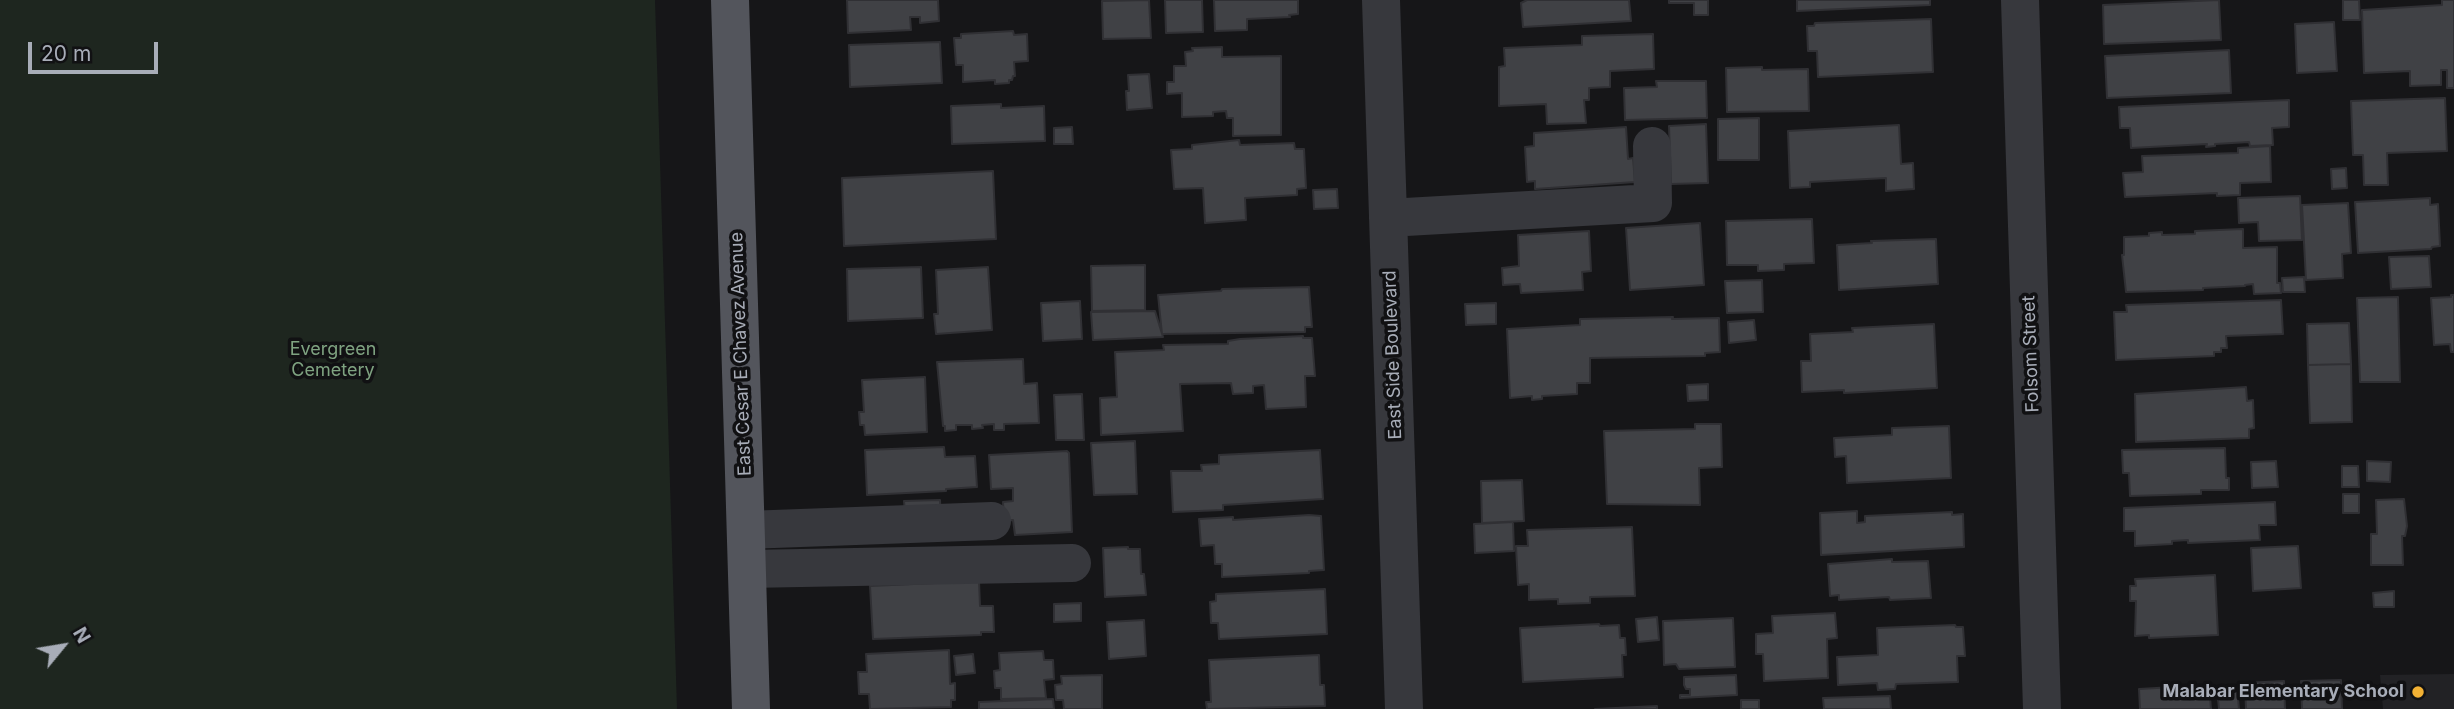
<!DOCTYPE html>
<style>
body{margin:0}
#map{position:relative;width:2454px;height:709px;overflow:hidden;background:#161618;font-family:Inter,sans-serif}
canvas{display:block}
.north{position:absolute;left:28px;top:611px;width:70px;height:70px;-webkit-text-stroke:5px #111113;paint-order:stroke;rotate:60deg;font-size:19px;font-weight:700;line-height:28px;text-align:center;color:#a8adb8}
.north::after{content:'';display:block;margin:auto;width:24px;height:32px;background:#a8adb8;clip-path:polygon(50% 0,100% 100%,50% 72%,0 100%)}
.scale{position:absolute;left:28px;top:42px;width:130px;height:32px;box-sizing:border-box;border:4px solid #a8adb8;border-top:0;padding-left:9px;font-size:21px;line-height:24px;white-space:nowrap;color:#a8adb8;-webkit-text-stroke:5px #111113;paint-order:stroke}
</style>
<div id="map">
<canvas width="2454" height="709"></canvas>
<div class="north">N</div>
<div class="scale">20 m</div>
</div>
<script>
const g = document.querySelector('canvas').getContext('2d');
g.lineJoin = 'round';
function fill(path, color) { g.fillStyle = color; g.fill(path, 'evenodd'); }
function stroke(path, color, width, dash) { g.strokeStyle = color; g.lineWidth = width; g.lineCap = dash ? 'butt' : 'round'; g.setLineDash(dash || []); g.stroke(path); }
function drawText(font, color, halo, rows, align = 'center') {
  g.font = font + ' Inter,sans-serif'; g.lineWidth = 7; g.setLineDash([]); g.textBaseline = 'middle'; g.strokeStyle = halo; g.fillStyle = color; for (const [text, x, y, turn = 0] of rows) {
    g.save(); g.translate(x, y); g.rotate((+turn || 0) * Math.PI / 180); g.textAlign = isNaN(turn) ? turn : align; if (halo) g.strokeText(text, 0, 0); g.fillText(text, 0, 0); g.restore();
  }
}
const built = new Path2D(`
 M2454 674V709H2383L2380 675Z`);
const green = new Path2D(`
 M0 0H655L677 709H0Z`);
const building = new Path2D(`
 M847 0H938L939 21 920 23V17H910L911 30 848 33Z
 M1149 0 1151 38 1103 39 1102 1Z
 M1165 0H1202L1203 32 1166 33Z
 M1214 0H1298V14L1289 15 1290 17 1247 19V30L1215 31Z
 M1527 0H1629L1631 21 1523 27 1521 3Z
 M1669 0H1708V15H1694V3H1669Z
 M1797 0H1930V5L1797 11Z
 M2219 0 2221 40 2104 44 2103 5Z
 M2343 0H2359L2360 20H2343Z
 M2442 0H2454V88H2447V70H2441V85L2410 86V71L2364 73 2362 10 2442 5Z
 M1931 19 1933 72 1818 77 1817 51H1808L1807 26H1814L1815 23Z
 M2334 22 2337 71 2297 73 2295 24Z
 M1013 31 1014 35 1027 34 1028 61 1014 62 1015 76H1013L1012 80H1009V83L995 84V80L963 82V65H956L954 38H961V34Z
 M1653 34 1654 69 1610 71V87L1589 88V100H1584L1586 123 1547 124 1546 104 1499 106V67L1505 66 1504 48 1582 45V36Z
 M940 42 942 83 850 87 849 45Z
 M1222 47V57L1281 56V135L1233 136V118H1227L1226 111 1213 112V116L1182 117V93L1167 94V82H1174V66H1186L1185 52 1193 51 1192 48Z
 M2229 50 2231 93 2107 98 2105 56Z
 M1762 67V70L1808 69 1809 111 1727 112 1726 68Z
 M1149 74 1152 108 1127 110 1126 91H1129L1128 75Z
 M1656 81H1706L1707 118 1625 120 1624 88 1657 87Z
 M2445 98 2447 151 2387 153 2388 185H2364L2363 155H2353L2351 101Z
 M2289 100V127L2272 128 2273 145 2250 146 2249 142 2215 144V146L2206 147 2207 144 2131 148 2130 128H2120L2119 107Z
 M1001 104V108L1044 106 1045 141 952 144 951 106Z
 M1759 118V160H1718V119Z
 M1706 124 1708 183 1671 184 1669 126Z
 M1899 125 1901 164 1913 163 1914 189 1886 191V178L1810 182V187L1790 188 1788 131Z
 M1072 127 1073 144H1054V128Z
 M1626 127 1628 159 1633 158 1635 182 1535 189V181L1527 182 1525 147 1534 146V133Z
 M1239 140 1240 145 1294 143 1295 149H1304L1306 188 1297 189V195L1245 198 1246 220 1205 223 1203 188 1174 189 1171 150 1192 149V145Z
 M2270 146 2271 182 2240 183V195L2217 196V193L2125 197 2123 173 2143 172 2142 156 2238 153V148Z
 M2346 168 2347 188 2332 189 2331 169Z
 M993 171 996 239 844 246 842 178Z
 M1337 189 1338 208 1314 209 1313 190Z
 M2300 196 2302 240 2259 241 2258 222 2239 223 2238 198Z
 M2430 198V205L2438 204 2440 246 2432 247 2431 249 2358 253 2355 202Z
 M2348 203 2351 253 2342 254 2343 278 2306 280 2302 205Z
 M1812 219 1814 263 1784 264V270L1758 271V265H1727L1726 221Z
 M1700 223 1704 285 1630 290 1626 228Z
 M2243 229V248L2277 247V283H2280L2281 293 2254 294 2253 284 2245 285V286L2203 288V290L2126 292 2122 255H2124V237L2149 236V233L2162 232V235L2195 234V231Z
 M1589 231 1591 271 1582 272 1583 290 1521 293 1520 284 1503 285 1502 268 1519 266 1518 235Z
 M1936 239 1938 284 1839 290 1837 245 1872 243 1871 241Z
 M2429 256 2431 287 2391 289 2389 257Z
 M1145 265V310L1092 311 1091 266Z
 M921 267 923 318 848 321 847 269Z
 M988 267 992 330 936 334 934 314H938L936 270Z
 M2304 277 2305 292H2283L2282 278Z
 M1762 280 1763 312 1727 313 1725 281Z
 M1309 287 1312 327H1305V332L1162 334 1158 295 1221 291 1222 289Z
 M2451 295H2454V352H2451L2450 344 2434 345 2431 298 2451 297Z
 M2398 297 2400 382H2360L2357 298Z
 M2281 300 2283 334 2226 336 2227 348H2221V352H2214V356L2116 360 2114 312H2127L2126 305Z
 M1080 301 1082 339 1043 341 1041 303Z
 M1496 303V324L1466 325 1465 304Z
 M1155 311 1163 337 1093 340 1091 312Z
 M1673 317 1672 319 1719 318 1720 352 1705 353V356L1590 358V383H1577V394L1542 396V399L1532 400V396L1510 398 1507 329 1580 325V319Z
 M1754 320 1756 340 1729 343 1728 322Z
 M2349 323 2351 364 2308 365 2307 324Z
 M1934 324 1937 388 1844 393V390L1802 392 1801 361H1811L1810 334 1853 332 1852 328Z
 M1303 336V338H1312L1315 376H1305L1306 407 1266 409 1264 385 1253 386V393L1233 394 1231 383 1180 384 1183 431 1101 435 1100 398 1117 397 1115 352 1164 350 1163 345 1228 344V341L1240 339Z
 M1023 359 1024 384 1037 383 1039 423 1004 424V430H994V424L982 425 983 428 972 429V425H956V430L945 431V426H943L937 362Z
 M2351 364 2352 422 2310 423 2308 365Z
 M925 377 927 432 865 435 864 425H860L859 412H864L862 380Z
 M1708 384V400L1688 401 1687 385Z
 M2246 387 2247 401 2253 400 2254 428 2249 429V438L2136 442 2135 394Z
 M1082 394 1084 440H1056L1054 395Z
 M1695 424H1721L1722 467 1699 468 1700 505 1607 504 1604 431 1695 429Z
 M1949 426 1951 478 1847 483 1846 456 1835 457 1834 438 1892 435V428Z
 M1135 441 1137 494 1094 495 1091 443Z
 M944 447 945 457 975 456 977 487 946 489V491L867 495 865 450Z
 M2225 448 2226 478H2229V490H2201V494L2130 496 2129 473H2123L2122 450Z
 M1320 450 1323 499 1223 505V510L1173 512 1171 471H1202L1201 465 1219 464V455Z
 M1067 451 1069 453 1072 532 1015 535 1013 520 1004 521 1003 502 1013 501V488L991 489 989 455Z
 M2276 461 2278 487 2252 488 2251 462Z
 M2367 461 2391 462 2390 482 2367 481Z
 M2342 466H2358L2359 487H2342Z
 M1522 480 1524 521 1482 523 1481 481Z
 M2343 494H2359V513H2343Z
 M2404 499 2407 526 2405 536H2402L2403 565H2371V534H2377L2376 500Z
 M940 500 941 522 906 523 904 501Z
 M2275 502 2276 525H2259L2260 540 2188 543V540L2172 541V544L2135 546V531H2124V508Z
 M1857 511V523L1865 522V516L1952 512V515L1963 514 1964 547 1821 555 1820 513Z
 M1309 515 1321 516 1324 570 1309 571V573L1222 577V564H1215L1214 545 1201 546 1199 519 1233 517V520Z
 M1513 522 1514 551 1475 553 1474 524Z
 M1632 527 1635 596 1590 597V603L1558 604V599L1529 600V584L1518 585 1516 546H1528L1527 530Z
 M2298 546 2301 588 2253 591 2251 548Z
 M1128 547V549H1140L1141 574H1144L1146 595 1105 597 1103 548Z
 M1892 559V562L1928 561 1931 598 1890 600 1889 597 1839 600V595L1830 596 1828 564Z
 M2215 575 2218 635 2149 638V635L2135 636 2136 601H2130V586H2136L2135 579Z
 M979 581 980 606H993L994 632H981V635L873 639 870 586Z
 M1325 589 1327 634 1219 639 1218 623H1211L1210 602 1216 601V594Z
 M2394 591V607H2374L2373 593Z
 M1081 603V621L1054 622V604Z
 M1835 613 1837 638 1827 639 1828 678 1764 681 1763 654H1756V634L1773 633 1772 616Z
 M1657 617 1659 640 1638 642 1636 619Z
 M1733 618 1735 667 1679 669 1676 664 1664 665 1663 621Z
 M1144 620 1146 656 1109 659 1107 622Z
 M1599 624 1600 626 1619 625 1620 638H1625L1626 655H1622L1623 677 1523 682 1520 628Z
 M1955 625 1956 627H1963L1965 656H1957L1958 682 1896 684 1895 689 1878 690 1877 683 1838 685 1837 657 1878 655 1877 628Z
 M949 650 950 684 955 683V700H951V707L870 709 869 694H859L858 672H867L866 654Z
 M1043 651 1044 660H1053L1054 679 1044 680 1046 698 1001 699V688H995L994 671 1000 670 999 653Z
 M973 654 975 673 956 675 954 656Z
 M1319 655 1320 685H1324L1325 706 1207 709 1206 702H1211L1209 660Z
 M1102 675V709H1064L1063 700H1056L1055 685 1062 684 1061 676Z
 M1736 675 1737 695 1680 698V695H1690V689H1686L1684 685V677Z
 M2341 680 2342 709H2302L2301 681Z
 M2284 681 2285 709H2246L2245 683Z
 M2209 685 2211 709H2140L2139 689Z
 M2237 687 2239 709H2219L2217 688Z
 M1890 696 1891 709H1824L1823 698Z
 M1053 699 1054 709H979V702Z
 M1741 700H1759V709H1741Z
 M1657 706V709H1595Z`);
const minor = new Path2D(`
 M1381 0 1404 709
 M2020 0 2042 709
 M1388 218 1653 203 1652 146
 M746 530 992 521
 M747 569 1072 563`);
const major = new Path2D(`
 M730 0 751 709`);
const markers = [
 [2418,692,7,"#f2b134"]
];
const parkNames = [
 ["Evergreen",333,350],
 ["Cemetery",333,371]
];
const streetNames = [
 ["East Cesar E Chavez Avenue",741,354,-92],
 ["Folsom Street",2031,354,-92],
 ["East Side Boulevard",1393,355,-92]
];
const poiNames = [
 ["Malabar Elementary School",2404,692]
];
fill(built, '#222225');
fill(green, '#1e261f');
fill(building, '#404145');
stroke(building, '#303034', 2);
stroke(minor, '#37383d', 38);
stroke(major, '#53555c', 38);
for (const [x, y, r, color] of markers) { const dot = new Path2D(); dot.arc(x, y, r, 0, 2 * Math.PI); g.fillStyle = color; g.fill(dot); stroke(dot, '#111113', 2.5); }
drawText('18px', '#7fa381', '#111113', parkNames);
drawText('18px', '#a8adb8', '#111113', streetNames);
drawText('bold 18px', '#a8adb8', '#111113', poiNames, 'right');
</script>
